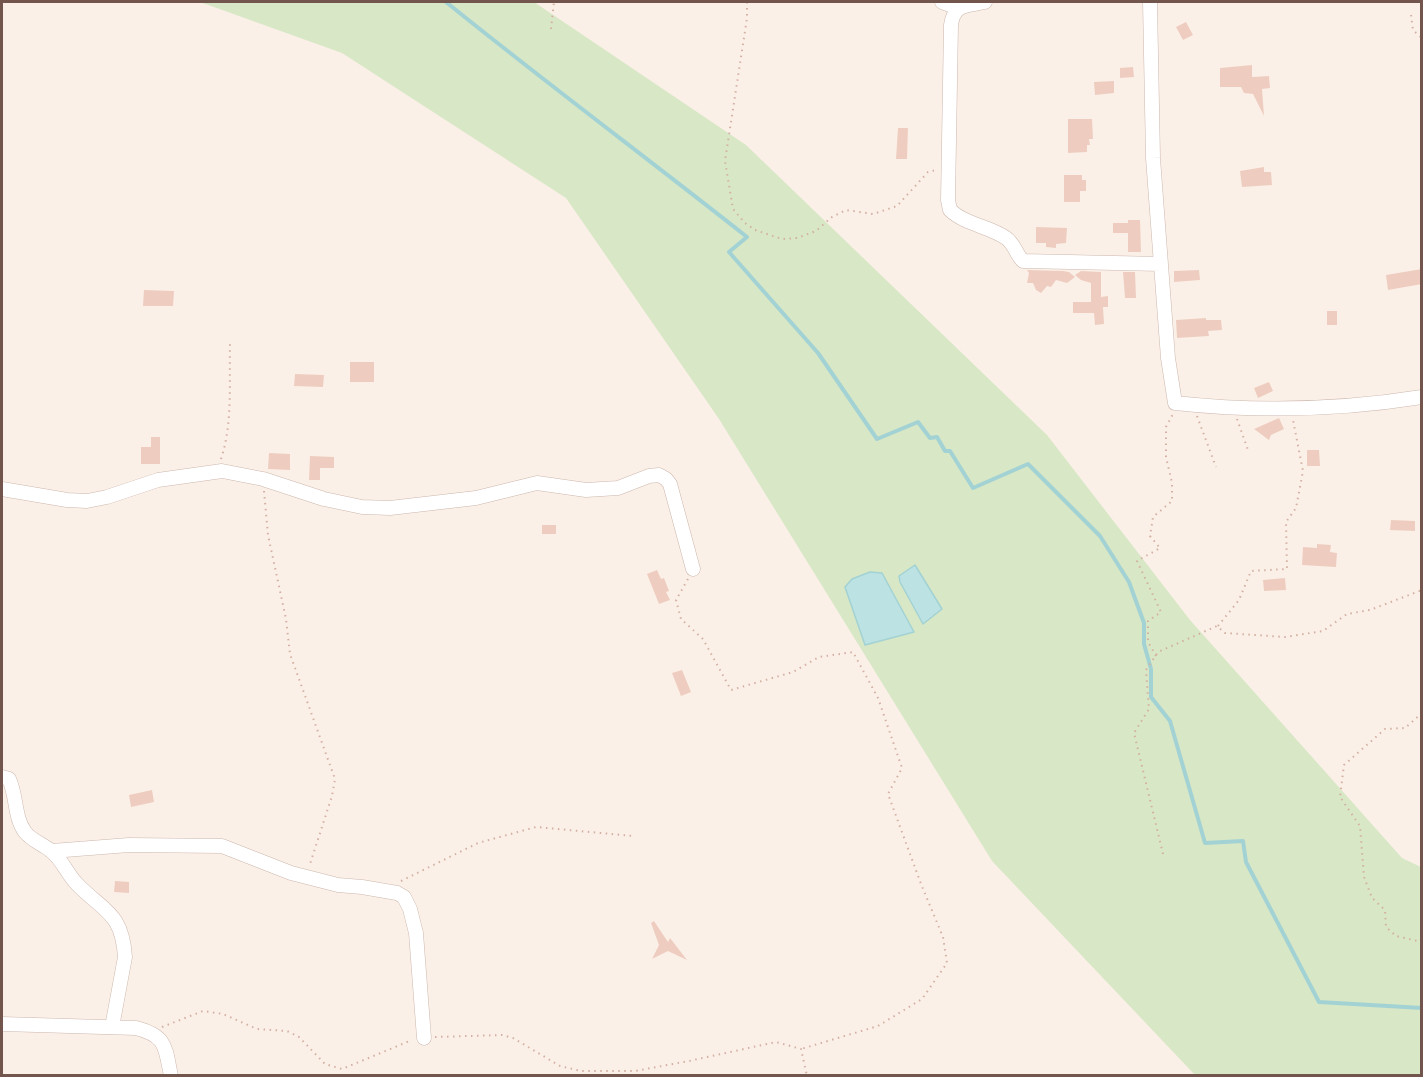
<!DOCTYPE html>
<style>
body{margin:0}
#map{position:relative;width:1423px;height:1077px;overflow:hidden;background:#fbf0e7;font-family:"PT Sans Narrow",sans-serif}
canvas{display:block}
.frame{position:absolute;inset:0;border:3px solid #72564d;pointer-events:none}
</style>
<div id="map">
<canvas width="1423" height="1077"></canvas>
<div class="frame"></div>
</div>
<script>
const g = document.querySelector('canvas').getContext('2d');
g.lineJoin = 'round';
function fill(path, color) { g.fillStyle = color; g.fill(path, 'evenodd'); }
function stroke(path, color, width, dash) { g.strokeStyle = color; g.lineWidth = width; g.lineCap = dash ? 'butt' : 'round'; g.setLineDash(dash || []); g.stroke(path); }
const green = new Path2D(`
 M200 2H534L746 145 1047 435 1190 620 1402 858 1421 867V1075H1195L992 861 719 419 566 198 342 53Z`);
const water = new Path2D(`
 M915 565 942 609 923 624 900 582 899 576Z
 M870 572 882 573 914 632 865 645 845 587 852 579Z`);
const stream = new Path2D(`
 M446 2C545 82 647 158 747 237L729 252 818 353 877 439 918 422 930 438 937 437 945 451H950L973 488 1028 464 1100 536 1129 582 1144 623V644L1151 669V697L1170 721 1205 843 1243 841 1246 862 1319 1002 1422 1008`);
const building = new Path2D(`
 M1186 22 1193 35 1183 40 1176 27Z
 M1252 65V77L1269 76 1270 88 1262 89 1264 116 1253 94 1244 93 1241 87H1220V68Z
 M1133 67 1134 77 1120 78V68Z
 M1114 81V93L1095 95 1094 82Z
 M1068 119H1092L1093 139H1089L1090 145H1087V152L1068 153Z
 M898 128H908L907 159H896Z
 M1264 167V172H1271L1272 185 1242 187 1240 171Z
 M1064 175H1082V180H1086V191H1080V202H1064Z
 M1128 220H1140L1141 252H1128V233H1113V223H1128Z
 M1036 227 1067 228 1066 243 1056 244V248L1046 247V243H1036Z
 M1422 269V284L1388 290 1386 275Z
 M1027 270 1063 271 1069 272 1075 277 1067 283 1056 280 1051 287 1047 286 1041 293 1036 290 1033 283H1027L1029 273Z
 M1199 270 1200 280 1174 282V271Z
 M1081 271 1101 272V297L1108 296V307H1103L1104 324 1095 325 1094 313H1073V302H1091V283L1081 280 1075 275Z
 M1123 272H1135L1136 298H1125Z
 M144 290 174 291 173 306H143Z
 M1327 311H1337V325H1327Z
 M1206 318V320H1221L1222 330 1208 331 1209 336 1177 338 1176 320Z
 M350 362H374V382H350Z
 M295 374 324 375 323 387 294 386Z
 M1269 382 1273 391 1258 398 1254 388Z
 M1279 418 1284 429 1271 435 1269 440 1254 429Z
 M151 437H160V464H141V447H151Z
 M1307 450H1319L1320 466H1307Z
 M269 453 290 454V470L268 469Z
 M310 456 334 457V468H320V480H309Z
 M1391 520 1415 521V531L1390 530Z
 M542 525H556V534H542Z
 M1317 544 1331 545 1330 552 1337 553 1336 567 1302 565 1303 547 1317 548Z
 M657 570 661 579 664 578 669 591 666 592 670 600 659 604 647 574Z
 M1285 578 1286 590 1264 591 1263 580Z
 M682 670 691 692 681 696 672 673Z
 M152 790 154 802 131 807 129 795Z
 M115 881 129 882V893L114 892Z
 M654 921 668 942 670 938 687 960 668 951 652 959 659 945 651 923Z`);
const path = new Path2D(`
 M747 2V18L725 161 733 209 745 223 755 230 782 239 797 238 816 231 832 217 846 210 873 214 897 206 928 172 936 170
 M1411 15 1413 30 1422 38
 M551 29 554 2
 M1197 416 1216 467
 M1237 419 1248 450
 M221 459C233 423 229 381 230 344
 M264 491 268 535 286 619 290 654 335 779 332 796 310 864
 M688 579 676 600 681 619 703 639 731 690 793 672 819 657 853 652 878 698 902 768 888 794 921 884 943 937 947 963 922 999 878 1026 801 1049
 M1218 626 1239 600 1251 571 1287 569 1286 522 1296 508 1303 471 1293 420
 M1156 656 1148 642V621L1161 612 1137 561 1160 548 1150 536 1153 517 1172 501V483L1166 457V427L1173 414
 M1422 713 1405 728 1385 729 1344 765 1340 797 1360 826 1364 877 1372 898 1385 910 1386 927 1396 936 1422 942
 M1163 854 1134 733 1149 709 1146 670 1158 652 1217 626 1225 633 1285 637 1323 631 1347 614 1370 610 1422 590
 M401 881 478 843 536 827 633 836
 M162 1027 203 1011 223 1014 257 1029 287 1031 299 1037 325 1064 342 1069 412 1040
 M435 1037 502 1035 513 1038 560 1066 581 1071H635L689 1061 776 1042 801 1049 807 1076`);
const minor = new Path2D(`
 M942 2 958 8
 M985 2C967 6 954 3 951 25L948 200 950 210C966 225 989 226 1006 238 1015 244 1016 255 1023 261L1161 264
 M1150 2 1153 158 1168 358 1175 403C1257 412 1340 410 1422 397
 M2 489 67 500 87 501 107 497 158 480 222 471 263 479 324 499 362 507 390 508 476 498 537 483 586 490 618 488 649 476 659 475 666 479 670 484 693 569
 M2 777 9 779C17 796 14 817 25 832 32 841 43 844 51 851 62 859 67 874 77 884 104 912 122 912 125 957L112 1027
 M52 851 129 845 222 846 291 873 338 885 362 887 397 893 404 897 410 909 416 933 424 1038
 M2 1024 136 1028C167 1036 165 1047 171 1076`);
fill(green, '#d8e7c6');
fill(water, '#bce2e3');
stroke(water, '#a3d2d4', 1.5);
stroke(stream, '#a3d2d4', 4);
fill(building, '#eecdc0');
stroke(minor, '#ccb7ae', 15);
stroke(path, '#d3b0a3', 2, [1.5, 4.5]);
stroke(minor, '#fff', 14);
</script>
